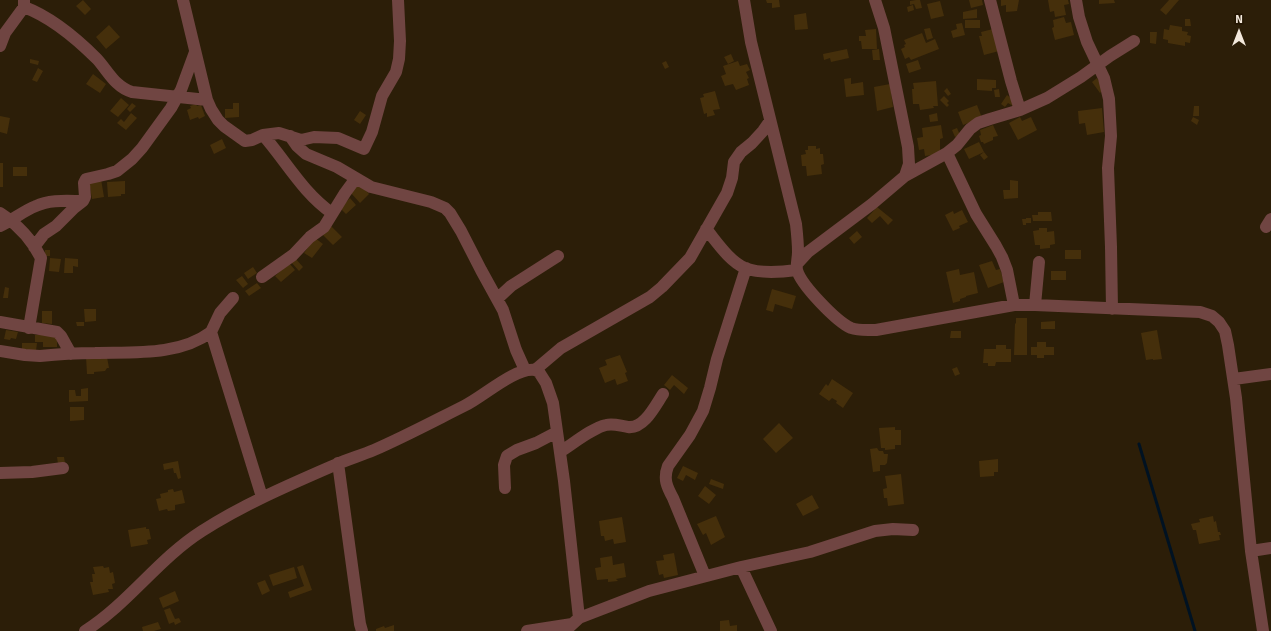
<!DOCTYPE html>
<style>
body{margin:0}
#map{position:relative;width:1271px;height:631px;overflow:hidden;background:#2c1e08;font-family:Signika,sans-serif}
canvas{display:block}
.north{position:absolute;left:1219px;top:12px;width:40px;height:40px;-webkit-text-stroke:3px #221401;paint-order:stroke;rotate:0deg;font-size:11px;font-weight:700;line-height:16px;text-align:center;color:#f3e9dc}
.north::after{content:'';display:block;margin:auto;width:14px;height:18px;background:#f3e9dc;clip-path:polygon(50% 0,100% 100%,50% 72%,0 100%)}
</style>
<div id="map">
<canvas width="1271" height="631"></canvas>
<div class="north">N</div>
</div>
<script>
const g = document.querySelector('canvas').getContext('2d');
g.lineJoin = 'round';
function stroke(path, color, width, dash) { g.strokeStyle = color; g.lineWidth = width; g.lineCap = dash ? 'butt' : 'round'; g.setLineDash(dash || []); g.stroke(path); }
function fill(path, color) { g.fillStyle = color; g.fill(path, 'evenodd'); }
const stream = new Path2D(`
 M1139 444 1195 631`);
const building = new Path2D(`
 M83 0 91 9 85 15 76 6Z
 M766 0H779L780 7 772 8V3H767Z
 M916 0H920L922 8 916 9 914 4 910 5V1Z
 M969 0H982L983 5 971 8Z
 M1001 0H1019L1017 11 1006 12V5L1001 6Z
 M1048 0H1068L1069 4 1064 5 1066 15 1055 17 1054 11 1050 12Z
 M1099 0H1114L1115 3 1099 4Z
 M1169 0H1179L1166 15 1160 10Z
 M940 1 944 16 931 19 927 4Z
 M913 5 914 10 908 12 907 7Z
 M977 9V18L963 19V12Z
 M806 13 808 29 795 30 794 15Z
 M1064 17 1066 23 1071 22 1074 35 1055 40 1052 28 1054 27 1053 20Z
 M1185 19H1190L1191 26H1185Z
 M965 20H980V28H965Z
 M962 23 965 35 953 38 951 31 957 29 956 24Z
 M109 25 120 37 106 49 96 37Z
 M1170 25 1182 27V31L1188 32 1187 35 1191 36 1190 43 1185 42V46L1168 43V40L1163 39 1164 29 1169 30Z
 M930 28 933 38 927 40 924 29Z
 M876 29 877 49H862L861 41H859V36H866L865 30Z
 M993 29 999 51 984 55 979 36H982L981 32Z
 M1150 32H1157L1156 44 1150 43Z
 M922 33 926 43 935 39 939 49 911 60 909 57 905 59 901 49 905 47 904 45 906 44 904 40Z
 M847 49 849 58 831 62 830 58 824 60 823 54Z
 M879 49 880 60H873L872 50Z
 M731 54 734 61 728 64 724 57Z
 M30 59 39 61 38 65 30 63Z
 M918 60 921 69 909 73 906 64Z
 M666 61 669 67 665 69 662 63Z
 M738 61 740 66 747 64 750 70 746 72 749 78 747 79 749 85 736 90 733 84 725 86 721 76 726 74 723 66Z
 M38 68 43 71 37 82 32 80Z
 M93 74 106 84 100 93 86 84Z
 M851 78V84L863 82 864 95 846 97 844 79Z
 M1097 78 1104 89 1100 93 1092 82Z
 M977 79 996 80V88H992V91L977 90Z
 M936 81 938 106H933L934 108 920 110 919 104H913L912 89H914L913 83Z
 M890 84 893 107 877 111 874 87Z
 M947 88 951 94 948 96 944 91Z
 M999 89 1000 97H995L994 90Z
 M715 91 720 109 713 110 715 115 707 117V113L704 114 700 98 704 97 703 94Z
 M1007 95 1016 102 1013 106 1008 103 1005 107 1001 104Z
 M944 96 949 101 947 103 949 105 947 107 940 100Z
 M121 98 129 105 118 117 110 111Z
 M132 103 136 106 130 112 127 109Z
 M233 103H239V117L225 118V109H233Z
 M196 104 197 106 201 105 205 116 199 119 198 117 190 120 187 110 191 108 190 106Z
 M977 105 982 118 963 125 958 112Z
 M1194 106H1199V116H1193Z
 M1102 108 1104 132 1087 135 1085 123 1079 124 1078 111Z
 M360 111 366 115 360 124 354 120Z
 M131 113 137 118 126 130 117 123 121 119 124 122Z
 M937 113 938 121 930 122 929 115Z
 M0 116 10 118 7 134 0 132Z
 M1020 117 1022 121 1031 117 1037 130 1018 140 1009 123Z
 M1193 117 1199 120 1197 125 1191 121Z
 M941 125 943 138 940 139V154L925 156 924 149 919 150 917 138 923 137 922 128Z
 M993 125 998 136 993 137V140L984 144 983 142H981L979 136 981 135 980 130Z
 M957 128 960 135 955 137 952 130Z
 M222 139 226 148 214 154 210 145Z
 M979 142 984 152 969 159 964 149Z
 M808 146H816V149L820 148V154H823L824 164 821 165 822 174 807 176 806 166H802L801 155 806 154 805 150H808Z
 M984 152 988 157 984 160 980 155Z
 M0 163H3V187H0Z
 M13 167H27V176H13Z
 M101 179 104 197 92 199 89 181Z
 M1010 180 1018 181V198L1004 199 1003 190H1010Z
 M125 181V194H121V196L108 197 107 182Z
 M359 183 369 194 360 203 350 192Z
 M350 198 356 205 346 214 340 208Z
 M877 207 893 220 888 225 880 216 872 223 867 218Z
 M962 210 968 222 959 226 960 228 953 231 945 215 953 211 954 214Z
 M1038 212H1051L1052 221H1033L1032 215H1038Z
 M1026 218H1031V223H1026V225H1023L1022 219H1026Z
 M330 225 342 237 333 245 321 233Z
 M1039 228H1047V232L1054 231 1055 244 1050 245V248L1040 249V245H1035L1033 231 1039 230Z
 M857 231 862 237 854 244 849 238Z
 M315 238 323 244 312 258 304 253Z
 M45 250H50V256H45Z
 M1065 250H1081V259H1065Z
 M50 258 61 259 59 272 49 271Z
 M65 258 78 259V267L73 266V273H64Z
 M295 258 303 267 299 271 291 262Z
 M992 261 996 270 1000 269 1004 282 988 288 979 265Z
 M289 263 295 270 281 282 275 276Z
 M253 267 257 273 248 279 244 273Z
 M959 269 960 275 974 272 978 293 966 296V297L960 299V301L953 303 946 272Z
 M1051 271H1066V280H1051Z
 M242 276 248 284 243 288 236 280Z
 M257 283 261 288 249 296 245 291Z
 M5 287 9 288 8 298H3Z
 M772 289 796 296 792 309 775 304 773 312 766 310Z
 M84 309H96V321L85 322Z
 M42 311H52V324L42 323Z
 M1016 318H1027V355H1014L1015 323 1016 324Z
 M1055 321V329H1041V322Z
 M76 322H84V326H77Z
 M6 330 18 332 16 339 11 338 10 340 4 339Z
 M1157 330 1162 359 1153 360V359L1146 360 1141 333Z
 M951 331H961V338H950Z
 M35 335H57V347H43V342H35Z
 M1037 342H1046V347H1054V355H1044V358H1037V355H1031V347H1037Z
 M22 343H37L36 351 22 350Z
 M996 345H1006V349H1011V362H996L995 366H988V363H983L984 349H996Z
 M620 355 627 372 625 373 628 381 617 385 615 379 605 383 599 368 607 365 605 360Z
 M86 357H107L109 368H107L105 371 94 372V374H87Z
 M957 367 960 374 955 376 952 369Z
 M672 375 688 388 684 394 674 385 670 390 664 385Z
 M832 379 853 393 843 408 836 403 837 401 832 398 829 401 819 394 826 384 828 386Z
 M88 388V401L69 402V390H75L76 396H81V389Z
 M70 407H84V420L70 421Z
 M779 423 793 438 776 453 763 439Z
 M895 427V430H901V445H895V449L885 450V448H881L879 428Z
 M877 448 879 451H883L884 454H888L887 463 885 465H880V471L873 472 870 449Z
 M57 457H64L65 463 58 464Z
 M998 459V472H994V476L980 477 979 461Z
 M178 461 181 478 178 479 176 473H174L173 468 164 470 163 464Z
 M683 466 698 473 695 480 686 475 683 481 677 478Z
 M901 474 904 504 888 506 887 498H884L883 489 887 488 885 476Z
 M711 479 724 484 723 489 709 484Z
 M705 486 716 495 709 504 698 496Z
 M173 489 174 492 182 490 185 503 175 505V510L168 511 167 509 159 511 156 499 161 498 160 494 168 492V490Z
 M812 495 819 508 803 516 796 504Z
 M716 516 725 537 711 545 706 533 703 535 697 524Z
 M1213 516 1214 522 1216 521 1218 532H1220L1221 535H1219L1220 540 1199 544 1196 530H1193L1191 524 1200 522 1199 519Z
 M622 517 626 542 614 544 613 539 605 541 604 536H601L599 521Z
 M146 527V529H149L151 539 147 540 148 544 131 547 128 530Z
 M674 553 678 575 664 578 663 574 659 575 656 561 664 560 663 555Z
 M612 556 613 565 624 563 626 577 616 579 618 581 608 582V579L597 580 595 568 601 567 600 558Z
 M303 565 312 590 290 598 288 592 304 586 297 567Z
 M103 566 104 568 109 567 110 573 113 572 115 583 112 584 113 589H108L109 592 93 595 90 582H93L92 574H95L93 567Z
 M294 567 297 578 273 586 269 575Z
 M265 580 270 591 262 595 257 583Z
 M175 591 179 601 163 608 159 598Z
 M170 608 175 619 179 618 181 622 175 625 174 622 169 624 164 610Z
 M729 620 730 626 737 625V631H720V621Z
 M158 622 161 629 154 631H143L142 627Z
 M394 625V631H376V629L384 626 385 628Z`);
const street = new Path2D(`
 M183 0 207 100 211 109 218 120 224 126 245 141 252 140 263 135 279 133 301 140 314 137 338 138 364 149 372 132 382 96 396 72 399 59 400 41 398 0
 M744 0 751 42 796 224C797 233 798 242 798 252 798 258 796 264 797 270 801 285 837 322 851 328 859 331 868 330 876 330L1014 305H1035L1200 312 1212 316 1219 322 1225 331 1228 345 1236 398 1251 551 1263 631
 M875 0 884 28 908 147 909 164 905 176
 M990 0 1011 81 1020 110
 M1076 0 1079 17 1087 42 1104 78 1109 99 1111 136 1108 168 1111 247 1112 309
 M24 7C51 17 76 38 97 59 108 71 115 87 132 92L207 100
 M0 46 5 33 24 7V0
 M263 135C286 161 303 193 332 213
 M290 136 297 146 306 154 337 167 371 187 431 202 445 208 450 213 461 231 481 270 503 310 516 350 525 370
 M947 153 976 214 996 246 1002 257 1007 270 1014 305
 M0 213C17 224 32 240 41 258L29 328
 M0 226C13 220 23 211 36 206 50 199 69 201 83 201
 M1266 227 1271 219
 M706 229C717 242 729 261 745 268 760 274 782 272 797 270
 M34 247 44 234 56 226 74 208 83 201 85 197 84 183 86 179 108 174 117 171 132 159 142 148 171 108 181 90 195 52
 M797 264 808 252 872 204 905 176 947 153 957 145 970 129 978 123 990 119 1020 110 1047 98 1081 77 1110 56 1134 41
 M262 277 293 255 310 237 324 227 345 193 356 178
 M233 298 220 313 211 332 262 497
 M497 299 511 286 558 256
 M1035 305 1039 262
 M0 322 57 332 61 336 71 354
 M0 351 25 355 40 356C59 354 77 353 95 353 134 352 179 356 211 332
 M535 370 561 348 650 297 662 287 690 258 727 193 732 178 734 162 741 152 752 143 763 131 770 121
 M1234 379 1271 374
 M560 452C573 444 592 428 606 425 614 423 620 426 628 427 644 429 655 406 663 394
 M338 463 360 624 362 631
 M0 473 32 472 63 468
 M505 488 504 465 507 456 517 450 536 443 557 432
 M1251 551 1271 548
 M741 567 771 631
 M705 576 673 498C667 487 663 479 668 466L690 435 703 411 710 388 717 359 746 268
 M85 631C129 603 158 559 202 531 244 504 291 484 337 464 349 459 362 455 374 450 404 437 434 421 464 406 483 397 515 367 535 370L539 372 546 383 553 403 564 481 579 618
 M527 631 572 624
 M565 631 579 618 649 591 741 567 810 552 875 531 893 529 913 530`);
stroke(stream, '#001222', 3);
fill(building, '#452f0b');
stroke(street, '#704542', 12);
</script>
